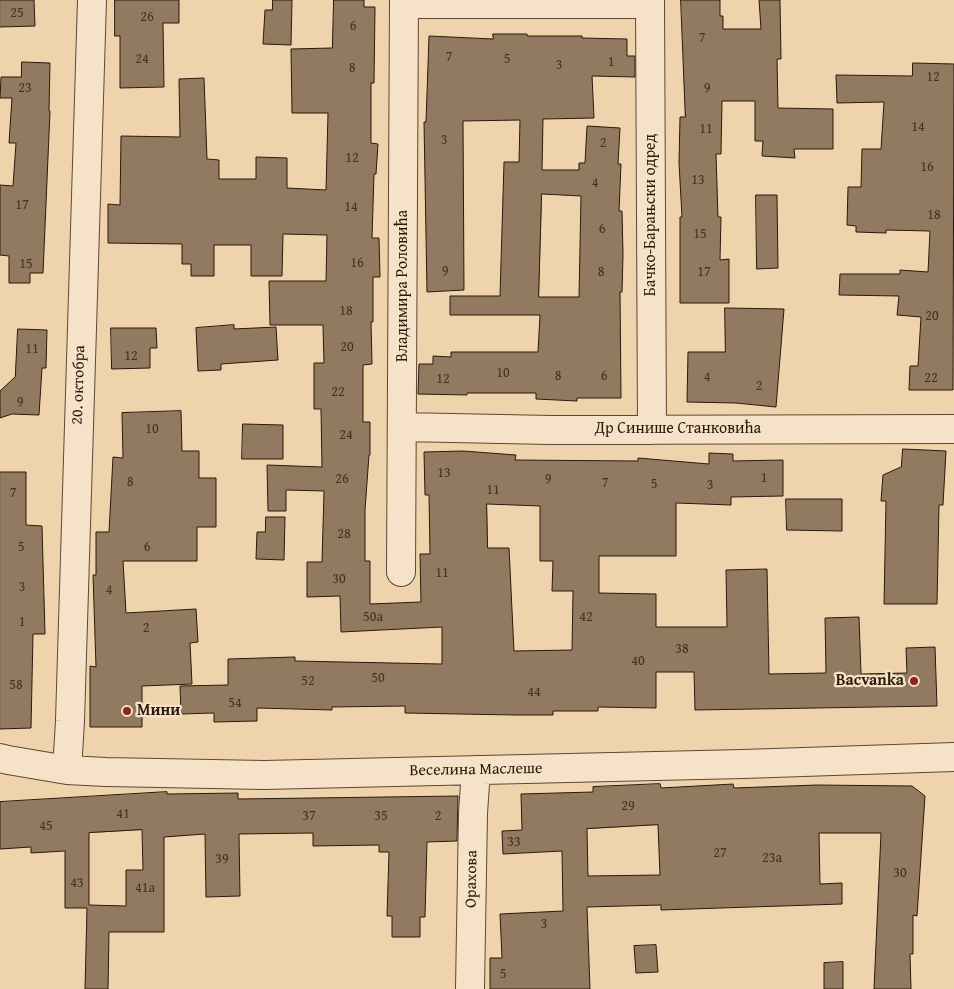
<!DOCTYPE html>
<meta charset="utf-8">
<style>
body{margin:0}
canvas{display:block;background:#efd3ac}
</style>
<canvas width="954" height="989"></canvas>
<script>
const g = document.querySelector('canvas').getContext('2d');
g.lineJoin = 'round';
function fill(path, color) { g.fillStyle = color; g.fill(path, 'evenodd'); }
function stroke(path, color, width, dash) { g.strokeStyle = color; g.lineWidth = width; g.lineCap = dash ? 'butt' : 'round'; g.setLineDash(dash || []); g.stroke(path); }
function drawText(font, color, halo, rows, align = 'center') {
  g.font = font + ' "Gentium Book Plus",serif'; g.lineWidth = 4.5; g.setLineDash([]); g.textBaseline = 'middle'; g.strokeStyle = halo; g.fillStyle = color; for (const [text, x, y, turn = 0] of rows) {
    g.save(); g.translate(x, y); g.rotate((+turn || 0) * Math.PI / 180); g.textAlign = isNaN(turn) ? turn : align; if (halo) g.strokeText(text, 0, 0); g.fillText(text, 0, 0); g.restore();
  }
}
const building = new Path2D(`
 M0 0H34L35 26 0 27Z
 M115 0H179V23H163L164 87 120 88V36H115Z
 M273 0H292L291 45 263 44 265 10H272Z
 M334 0H364V7H375L374 83H371V143L378 144 376 174H374L372 238H379L380 277H373V322H371L372 364 363 365V422H370V455H369L365 510V561H370V604L421 602 420 554H430L429 495H425L424 452 463 451 516 455 515 460 638 461V458L709 464V453L733 454V461L783 460V496L731 497V505L676 503V556H599V593L656 594V627H727L726 570 767 569 769 674 826 673 825 618 859 617 861 674 907 673 906 648 935 647 937 706 695 710 694 672H656V708L598 707V711H553V715H515L405 713V706L332 707V710L257 708V721L214 722V713L181 714 180 686 228 685V659L295 657V661L442 664V627L341 632 340 596 307 597V562H322L324 491 286 490V511H268L267 465 322 467 321 409H314V363H324L323 325H270L269 281H326L327 235 283 234 282 276H251V245H214V276H191V264H182V244L108 243V204L120 205 121 136 180 137 179 79 204 78 207 159 219 160V179H256V157L287 158V188L326 190 328 113H292L291 49 332 48ZM487 504 540 506V561H553L552 591H573L572 650 514 651 509 548H488Z
 M681 0H720V16H723V29H761L759 0H780L781 59H777L778 108 833 109V149H794L795 158 762 156 763 141H755V101H722L721 154H716L718 217H721L720 260 729 259V303H680V217H682L679 163 680 117H685Z
 M493 34H527V36H582V38L627 39V56H635V77L592 76 594 118 543 119 542 170H579V163H585L587 126 620 128 618 164H621L619 211H622L623 254 622 292H620L621 398H577V401L536 399V393H467V395L418 394 419 364H433V356L451 357V352H538L540 315H450V296H500L504 162H519L520 120 463 121 464 290 427 292 424 122H426L429 36 493 39ZM542 194 581 196 579 297H539Z
 M22 62 50 63 49 111H50L43 273H30V283H9V256L0 255V185L13 186 16 143H9L12 98H0L1 77H21Z
 M913 63 954 64 953 390H909L910 366H918L921 317 897 315 899 296 839 295 840 274H900V270L928 272 930 231 886 230V233L856 232V226L847 225 848 187H861L862 149H881L884 102 837 103 836 75 912 76Z
 M756 195H777L778 268 757 269Z
 M725 308 784 309 776 407 736 403 687 402 688 352H725Z
 M234 325V329L276 327 278 360 221 364V370L198 371 196 328Z
 M111 328H156L157 348H150V368L112 369Z
 M18 329 47 330 46 368H42L39 415 12 414 0 418V391L15 377Z
 M181 411 182 451H199V478H216V527H197V561H123L126 613 196 609 198 642 190 643 192 684 142 686V727H90V666L96 667 93 575H96V532H109L113 457 123 458 122 413Z
 M243 424 283 425V459H242Z
 M903 449 946 451 943 505H939L937 604H884L886 501H881L883 475 901 467Z
 M0 472H26V525L42 526 45 634H33L31 728 0 729Z
 M786 499H842V531L787 530Z
 M266 517H285L284 560 256 559 257 532H265Z
 M660 784 661 788 733 784 734 788 817 785 912 786 925 796 917 916 913 915V954H910L911 989H874L881 833H819L820 884 842 883V904L661 910V905L587 907 590 989H490V958H502L500 914 563 911 562 851 503 854 502 831 522 830 521 794 593 792V787ZM658 825 660 875 588 876 587 829Z
 M167 792V794L238 793V799L458 796 457 841 427 842 425 917H420V937H392V916H387L389 852H379V845L313 846V833L239 834 240 896 206 897 205 834 164 837V932H109L108 989H85L87 908H65V851L31 853V847L0 849V802ZM142 830 143 870H126V906L89 905V833Z
 M656 945 658 972 636 973 634 946Z
 M843 962V989H824V963Z`);
const minor = new Path2D(`
 M650 0 652 430
 M404 4H650
 M402 427 551 430 954 429
 M401 572 404 0
 M0 758 8 760 67 770 106 772 264 775 743 764 954 757
 M67 770 70 721 92 0
 M470 989 473 813 476 770`);
const markers = [
 [914,681,5,"#8f2418"],
 [127,711,5,"#8f2418"]
];
const numberNames = [
 ["25",17,13],
 ["26",147,17],
 ["6",353,26],
 ["7",702,38],
 ["7",449,57],
 ["24",142,59],
 ["5",507,59],
 ["1",611,62],
 ["3",559,65],
 ["8",352,68],
 ["12",933,77],
 ["23",25,88],
 ["9",707,88],
 ["14",918,127],
 ["11",706,129],
 ["3",444,140],
 ["2",603,143],
 ["12",352,158],
 ["16",927,167],
 ["13",698,180],
 ["4",595,183],
 ["17",22,205],
 ["14",351,207],
 ["18",934,215],
 ["6",602,229],
 ["15",700,234],
 ["16",357,263],
 ["15",26,264],
 ["9",445,271],
 ["8",601,272],
 ["17",704,272],
 ["18",346,311],
 ["20",932,316],
 ["20",347,347],
 ["11",32,349],
 ["12",131,356],
 ["10",503,373],
 ["8",558,376],
 ["6",604,376],
 ["4",707,377],
 ["22",931,378],
 ["12",443,379],
 ["2",759,386],
 ["22",338,392],
 ["9",20,402],
 ["10",152,429],
 ["24",346,435],
 ["13",444,473],
 ["1",764,478],
 ["26",342,479],
 ["9",548,479],
 ["8",130,482],
 ["7",605,483],
 ["5",654,484],
 ["3",710,485],
 ["11",493,490],
 ["7",13,493],
 ["28",344,534],
 ["5",21,547],
 ["6",147,547],
 ["11",442,573],
 ["30",339,579],
 ["3",22,587],
 ["4",109,590],
 ["50a",373,617],
 ["42",586,617],
 ["1",22,622],
 ["2",146,628],
 ["38",682,649],
 ["40",638,661],
 ["50",378,678],
 ["52",308,681],
 ["58",16,685],
 ["44",534,692],
 ["54",235,703],
 ["29",628,806],
 ["41",123,814],
 ["37",309,816],
 ["35",381,816],
 ["2",438,816],
 ["45",46,826],
 ["33",514,842],
 ["27",720,853],
 ["23a",772,858],
 ["39",222,859],
 ["30",900,873],
 ["43",77,883],
 ["41a",145,888],
 ["3",544,924],
 ["5",503,974]
];
const streetNames = [
 ["Бачко-Барањски одред",651,215,-90],
 ["Владимира Роловића",403,286,-90],
 ["20. октобра",79,385,-88],
 ["Др Синише Станковића",678,429],
 ["Веселина Маслеше",476,770,-1],
 ["Орахова",472,879,-89]
];
const poiNames = [
 ["Bacvanka",904,681],
 ["Мини",137,711,"left"]
];
fill(building, '#917a5f');
stroke(building, '#2b190c', 1);
stroke(minor, '#5c4834', 30);
stroke(minor, '#f5e2c9', 28);
for (const [x, y, r, color] of markers) { const dot = new Path2D(); dot.arc(x, y, r, 0, 2 * Math.PI); g.fillStyle = color; g.fill(dot); stroke(dot, '#f5e2c9', 2); }
drawText('14px', '#443121', null, numberNames);
drawText('16px', '#2b190c', '#f5e2c9', streetNames);
drawText('bold 16px', '#2b190c', '#f5e2c9', poiNames, 'right');
</script>
